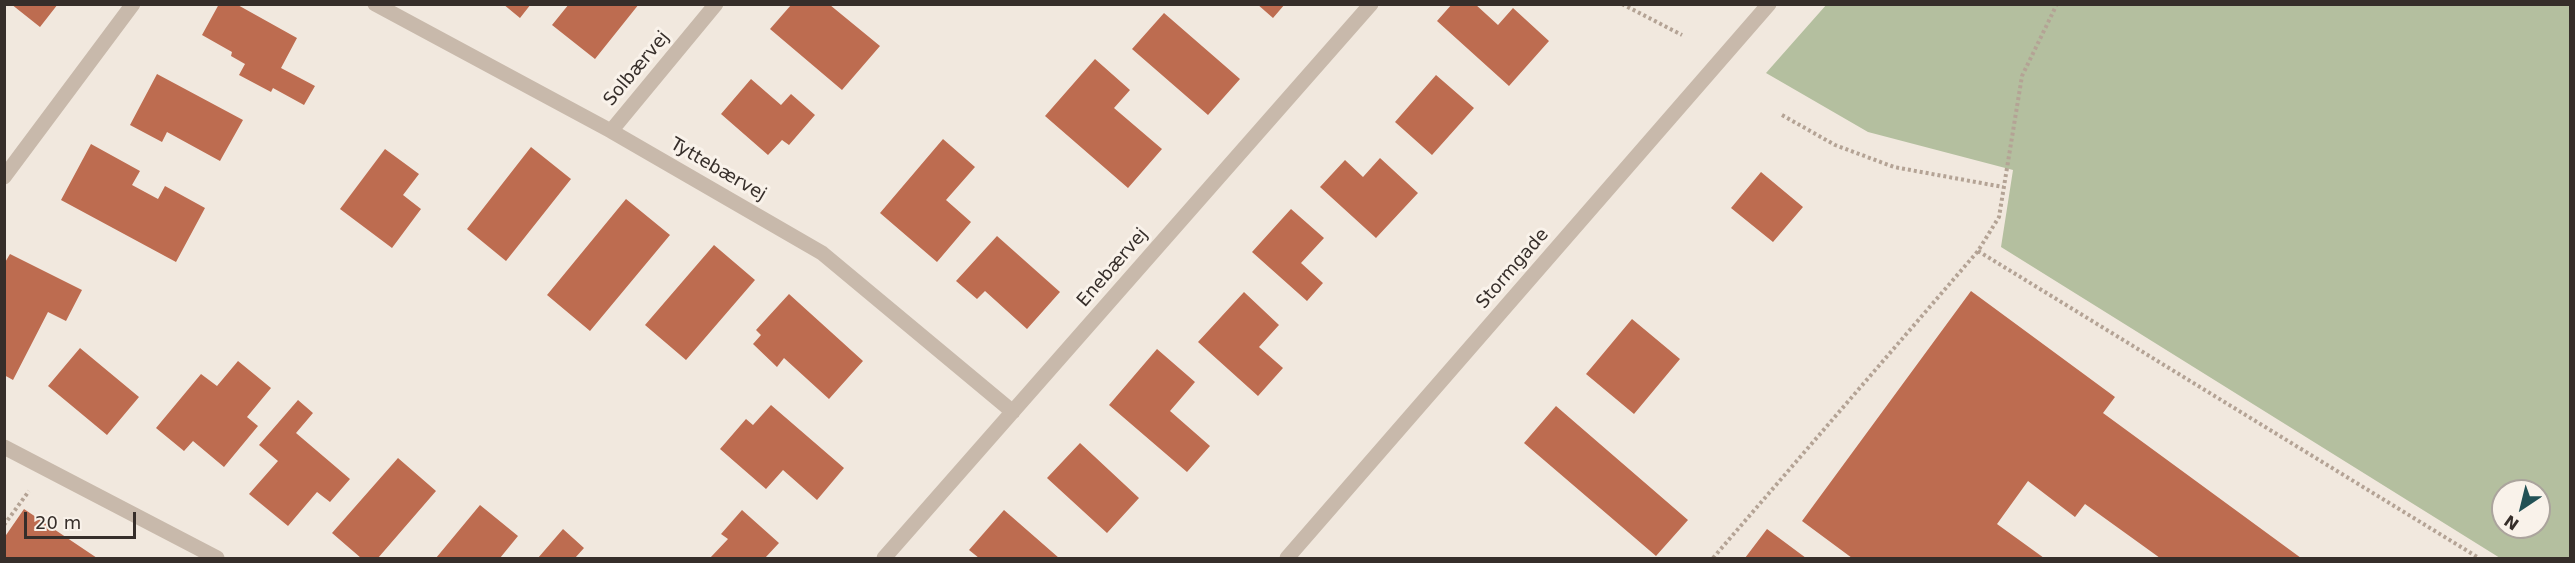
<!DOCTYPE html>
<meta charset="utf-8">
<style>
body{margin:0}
#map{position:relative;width:2575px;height:563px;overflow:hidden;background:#f1e8de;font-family:"DejaVu Sans",sans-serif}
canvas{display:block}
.frame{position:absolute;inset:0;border:6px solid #362e2a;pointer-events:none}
.north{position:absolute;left:2491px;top:479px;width:60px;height:60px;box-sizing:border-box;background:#f9f2ea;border:2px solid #aba49d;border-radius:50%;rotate:215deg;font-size:16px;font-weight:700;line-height:24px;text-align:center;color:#362e2a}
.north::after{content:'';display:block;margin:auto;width:21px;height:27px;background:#225155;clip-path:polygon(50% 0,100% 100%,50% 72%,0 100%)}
.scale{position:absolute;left:24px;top:512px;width:112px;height:27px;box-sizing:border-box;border:3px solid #362e2a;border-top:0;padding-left:8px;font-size:18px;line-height:21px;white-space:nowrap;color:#362e2a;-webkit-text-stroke:4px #f9f2ea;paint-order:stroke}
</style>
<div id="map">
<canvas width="2575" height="563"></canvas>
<div class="frame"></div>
<div class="north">N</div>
<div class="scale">20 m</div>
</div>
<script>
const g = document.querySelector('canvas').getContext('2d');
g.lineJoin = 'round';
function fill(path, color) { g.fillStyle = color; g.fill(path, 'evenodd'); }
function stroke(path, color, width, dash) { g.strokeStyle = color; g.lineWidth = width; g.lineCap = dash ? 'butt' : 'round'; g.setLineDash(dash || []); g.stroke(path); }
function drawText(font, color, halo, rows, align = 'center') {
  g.font = font + ' "DejaVu Sans",sans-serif'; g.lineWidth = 6; g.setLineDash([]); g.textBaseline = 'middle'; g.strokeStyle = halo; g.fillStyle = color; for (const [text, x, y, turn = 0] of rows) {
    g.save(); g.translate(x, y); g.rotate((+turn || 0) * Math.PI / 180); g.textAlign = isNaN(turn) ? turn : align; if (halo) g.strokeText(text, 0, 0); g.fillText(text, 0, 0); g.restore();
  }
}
const green = new Path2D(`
 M1827 4 2570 5V558H2500L2001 247 2013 170 1868 132 1766 73ZM2503 491H2539V527H2503Z`);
const building = new Path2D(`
 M11 4H58L40 27Z
 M219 4H236L297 38 281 68 315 86 304 105 273 88 271 92 239 75 245 64 231 56 232 52 202 35Z
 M503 4H531L520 18Z
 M569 4H639L595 59 552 25Z
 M1257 4H1285L1273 18Z
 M1452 4H1475L1498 25 1513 8 1549 41 1509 86 1437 21Z
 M791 5H830L880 46 842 90 770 29Z
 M1164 13 1240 79 1208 115 1132 49Z
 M1095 59 1130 90 1114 108 1162 149 1128 188 1045 116Z
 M157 74 243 120 220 161 167 132 162 142 130 125Z
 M1436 75 1474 108 1432 155 1395 122Z
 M751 79 781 105 791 94 815 115 789 145 782 140 768 155 721 114Z
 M943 139 975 167 946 200 971 222 937 262 880 213Z
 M91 144 140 171 132 185 158 199 165 186 205 208 176 262 61 200Z
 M531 147 571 179 506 261 467 229Z
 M385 149 419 174 403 195 421 209 392 248 340 209Z
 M1380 158 1418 193 1376 238 1320 187 1345 160 1363 177Z
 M1761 172 1803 207 1773 242 1731 208Z
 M626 199 670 235 590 331 547 295Z
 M1291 209 1324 238 1301 263 1323 283 1307 301 1252 252Z
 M997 236 1060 292 1027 329 985 291 977 299 956 281Z
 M714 245 755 280 686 360 645 325Z
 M10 254 82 290 66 321 48 312 13 380 4 375V264Z
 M1971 291 2115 397 2103 413 2301 558H2160L2085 504 2075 517 2028 481 1997 524 2044 558H1852L1802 521Z
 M1244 292 1279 325 1259 347 1283 368 1258 396 1198 342Z
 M789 294 863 361 829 399 784 358 777 367 753 344 761 335 756 330Z
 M1632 319 1680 359 1634 414 1586 374Z
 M80 348 139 397 107 435 48 386Z
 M1157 349 1195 382 1170 411 1210 446 1187 472 1109 405Z
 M238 361 271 388 247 417 258 426 224 467 193 441 184 451 156 428 201 374 217 386Z
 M298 400 313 413 296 433 350 479 330 502 317 492 288 526 249 494 278 461 259 445Z
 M771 405 844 468 817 500 783 470 766 489 720 449 746 419 753 425Z
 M1556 406 1688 520 1656 556 1524 443Z
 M1080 443 1139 498 1107 533 1047 478Z
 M398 458 436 491 378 558H361L332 533Z
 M480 505 518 536 500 558H436Z
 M24 509 97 558H4V538Z
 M742 510 779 543 765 558H710L728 539 721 534Z
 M1004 510 1059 558H979L969 550Z
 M563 529 584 548 575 558H538Z
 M1767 529 1806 558H1745Z`);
const path = new Path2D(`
 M1622 4 1682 35
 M1782 115 1835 145 1894 167 2003 187
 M1978 251 2479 558
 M4 525 29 491
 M1713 558 1978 251 1999 217 2022 76 2057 4`);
const minor = new Path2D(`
 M375 4 611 131 822 253 1013 412
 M611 131 716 4
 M4 177 133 4
 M4 447 217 558
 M884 558 1371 4
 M1287 558 1769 4`);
const streetNames = [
 ["Solbærvej",637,69,-50],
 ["Tyttebærvej",718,170,30],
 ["Enebærvej",1113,268,-49],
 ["Stormgade",1513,269,-49]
];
fill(green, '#b4bf9f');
fill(building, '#bd6c50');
stroke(path, '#b4a395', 4, [3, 3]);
stroke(minor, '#c8b9ab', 15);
drawText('18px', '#362e2a', '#f9f2ea', streetNames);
</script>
